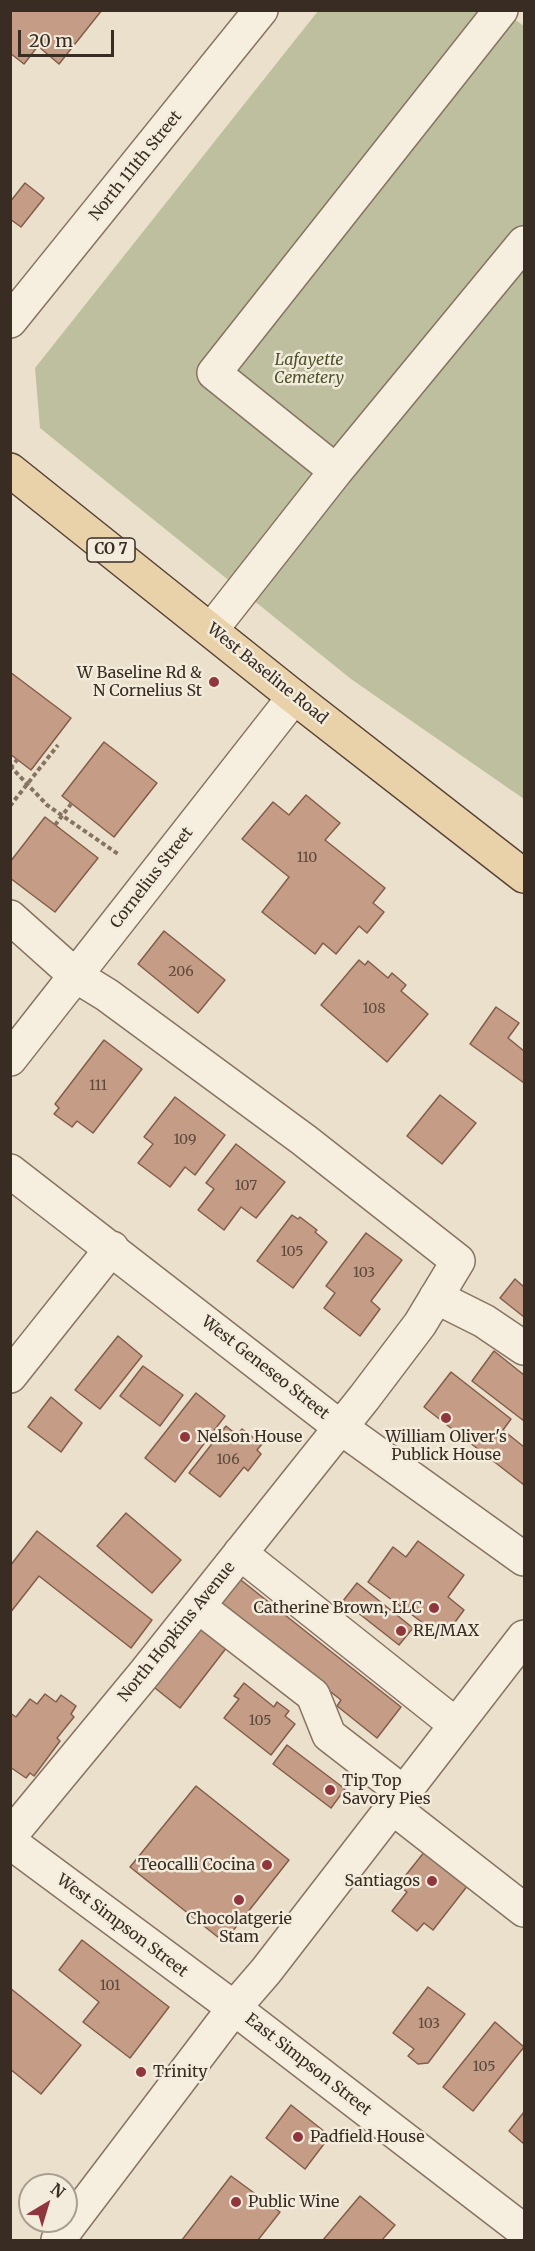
<!DOCTYPE html>
<style>
body{margin:0}
#map{position:relative;width:535px;height:2251px;overflow:hidden;background:#ebe0cc;font-family:Merriweather,serif}
canvas{display:block}
.frame{position:absolute;inset:0;border:12px solid #392d23;pointer-events:none}
.north{position:absolute;left:18px;top:2173px;width:60px;height:60px;box-sizing:border-box;background:#f3ebdb;border:2px solid #a99f91;border-radius:50%;rotate:38deg;font-size:16px;font-weight:700;line-height:24px;text-align:center;color:#392d23}
.north::after{content:'';display:block;margin:auto;width:21px;height:27px;background:#90373d;clip-path:polygon(50% 0,100% 100%,50% 72%,0 100%)}
.scale{position:absolute;left:18px;top:30px;width:96px;height:27px;box-sizing:border-box;border:3px solid #392d23;border-top:0;padding-left:8px;font-size:18px;line-height:21px;white-space:nowrap;color:#392d23;-webkit-text-stroke:4px #f3ebdb;paint-order:stroke}
</style>
<div id="map">
<canvas width="535" height="2251"></canvas>
<div class="frame"></div>
<div class="north">N</div>
<div class="scale">20 m</div>
</div>
<script>
const g = document.querySelector('canvas').getContext('2d');
g.lineJoin = 'round';
function fill(path, color) { g.fillStyle = color; g.fill(path, 'evenodd'); }
function stroke(path, color, width, dash) { g.strokeStyle = color; g.lineWidth = width; g.lineCap = dash ? 'butt' : 'round'; g.setLineDash(dash || []); g.stroke(path); }
function drawText(font, color, halo, rows, align = 'center') {
  g.font = font + ' Merriweather,serif'; g.lineWidth = 5; g.setLineDash([]); g.textBaseline = 'middle'; g.strokeStyle = halo; g.fillStyle = color; for (const [text, x, y, turn = 0] of rows) {
    g.save(); g.translate(x, y); g.rotate((+turn || 0) * Math.PI / 180); g.textAlign = isNaN(turn) ? turn : align; if (halo) g.strokeText(text, 0, 0); g.fillText(text, 0, 0); g.restore();
  }
}
const cemetery = new Path2D(`
 M318 11H503L524 26V799L351 679 40 428 35 368Z`);
const building = new Path2D(`
 M10 10H102L59 64 38 46 24 64 10 53Z
 M25 183 44 198 21 227 10 219V202Z
 M10 672 71 718 31 770 10 754Z
 M104 742 157 783 114 837 62 796Z
 M306 795 340 823 325 840 385 888 373 903 384 912 367 933 359 926 336 954 323 943 315 954 262 912 289 877 242 839 273 802 289 815Z
 M45 817 98 858 55 912 10 878V862Z
 M164 931 225 980 198 1013 138 964Z
 M359 960 365 965 368 961 388 978 392 973 406 985 401 991 428 1014 387 1062 321 1005Z
 M496 1007 519 1023 508 1038 524 1051V1083L470 1044Z
 M104 1040 142 1069 93 1133 77 1121 72 1127 54 1114 59 1108 55 1104Z
 M440 1095 476 1123 442 1164 407 1136Z
 M175 1097 225 1135 195 1175 185 1167 170 1187 138 1163 153 1144 144 1137Z
 M236 1144 285 1182 256 1218 241 1207 224 1230 198 1210 214 1189 206 1183Z
 M292 1215 298 1219 300 1217 317 1230 315 1232 327 1242 293 1288 257 1261Z
 M366 1233 402 1260 371 1301 380 1309 360 1336 324 1308 335 1293 326 1286Z
 M515 1279 524 1287V1317L500 1298Z
 M118 1336 142 1356 100 1409 75 1390Z
 M494 1351 524 1375V1421L472 1381Z
 M143 1366 183 1395 160 1426 120 1396Z
 M451 1372 511 1419 503 1430 524 1447V1485L424 1407Z
 M196 1393 225 1416 175 1482 145 1458Z
 M51 1397 82 1423 61 1452 28 1427Z
 M226 1426 237 1435 242 1429 262 1444 257 1450 261 1454 248 1471 244 1467 220 1497 189 1473Z
 M126 1513 181 1560 152 1593 97 1546Z
 M37 1531 152 1620 131 1648 39 1576 10 1613V1566Z
 M418 1541 464 1575 448 1597 464 1610 443 1638 368 1582 393 1547 406 1557Z
 M232 1573 401 1707 377 1738 337 1706 341 1700 212 1598Z
 M357 1583 413 1628 399 1645 343 1601Z
 M197 1623 227 1647 180 1708 150 1684Z
 M244 1683 274 1707 277 1702 289 1711 285 1716 295 1724 271 1755 224 1718 239 1699 234 1696Z
 M45 1694 56 1702 61 1695 76 1706 71 1714 74 1717 57 1738 60 1741 34 1776 30 1773 26 1778 10 1767V1713L16 1717 30 1699 37 1704Z
 M287 1745 345 1789 331 1808 273 1764Z
 M196 1786 289 1860 224 1942 130 1867Z
 M429 1846 472 1880 433 1930 424 1923 417 1931 392 1911 407 1892 398 1885Z
 M82 1940 169 2007 130 2058 83 2022 99 2002 59 1970Z
 M428 1987 465 2014 428 2063 418 2064 408 2056 414 2049 393 2033Z
 M10 1988 81 2045 41 2094 10 2069Z
 M495 2022 524 2047 473 2111 443 2087Z
 M291 2105 330 2136 305 2169 266 2138Z
 M524 2112V2144L509 2131Z
 M231 2176 280 2212 258 2240H182Z
 M360 2196 395 2225 382 2240H323Z`);
const path = new Path2D(`
 M10 766 47 805 118 854
 M10 768 17 760
 M10 806 58 745
 M55 825 71 804`);
const minor = new Path2D(`
 M10 321 261 10
 M336 471 214 373 501 10
 M211 630 336 471 524 243
 M10 917 76 976 107 995 304 1140 458 1261 420 1324 364 1398 144 1674 10 1836
 M10 1059 294 697
 M10 1171 340 1427 524 1559
 M436 1297 484 1321 524 1348
 M10 1376 112 1248
 M240 1553 456 1725
 M198 1606 313 1695 329 1735 404 1793
 M392 1807 524 1910
 M10 1842 234 2008 524 2231
 M58 2240 234 2008 266 1971 524 1637`);
const major = new Path2D(`
 M10 470 294 697 524 876`);
const markers = [
 [214,682,6,"#90373d"],
 [446,1418,6,"#90373d"],
 [185,1437,6,"#90373d"],
 [434,1608,6,"#90373d"],
 [401,1631,6,"#90373d"],
 [330,1790,6,"#90373d"],
 [267,1865,6,"#90373d"],
 [432,1881,6,"#90373d"],
 [239,1900,6,"#90373d"],
 [141,2072,6,"#90373d"],
 [298,2137,6,"#90373d"],
 [236,2202,6,"#90373d"]
];
const numberNames = [
 ["110",307,858],
 ["206",181,972],
 ["108",374,1009],
 ["111",98,1086],
 ["109",185,1140],
 ["107",246,1186],
 ["105",292,1252],
 ["103",364,1273],
 ["106",228,1460],
 ["105",260,1721],
 ["101",110,1986],
 ["103",429,2024],
 ["105",484,2067]
];
const shields = [
 [111,550,48]
];
const shieldNames = [
 ["CO 7",111,550]
];
const streetNames = [
 ["North 111th Street",136,166,-51],
 ["West Baseline Road",267,674,39],
 ["Cornelius Street",152,878,-52],
 ["West Geneseo Street",265,1368,38],
 ["North Hopkins Avenue",177,1632,-51],
 ["West Simpson Street",122,1926,37],
 ["East Simpson Street",308,2065,38]
];
const parkNames = [
 ["Lafayette",309,360],
 ["Cemetery",309,378]
];
const poiNames = [
 ["W Baseline Rd &",202,673,"right"],
 ["N Cornelius St",202,691,"right"],
 ["Nelson House",197,1437],
 ["William Oliver's",446,1437,"center"],
 ["Publick House",446,1455,"center"],
 ["Catherine Brown, LLC",422,1608,"right"],
 ["RE/MAX",413,1631],
 ["Tip Top",342,1781],
 ["Savory Pies",342,1799],
 ["Teocalli Cocina",255,1865,"right"],
 ["Santiagos",420,1881,"right"],
 ["Chocolatgerie",239,1919,"center"],
 ["Stam",239,1937,"center"],
 ["Trinity",153,2072],
 ["Padfield House",310,2137],
 ["Public Wine",248,2202]
];
fill(cemetery, '#bdbf9e');
fill(building, '#c59d86');
stroke(building, '#845d4a', 1.5);
stroke(minor, '#877361', 36);
stroke(major, '#564235', 36);
stroke(path, '#877361', 4, [4.5, 3]);
stroke(minor, '#f6eedf', 33);
stroke(major, '#e9d2a9', 33);
for (const [x, y, r, color] of markers) { const dot = new Path2D(); dot.arc(x, y, r, 0, 2 * Math.PI); g.fillStyle = color; g.fill(dot); stroke(dot, '#f3ebdb', 2); }
drawText('14px', '#5c493c', null, numberNames);
for (const [x, y, w] of shields) { const box = new Path2D(); box.roundRect(x - w / 2, y - 12, w, 24, 4.5); g.fillStyle = '#f3ebdb'; g.fill(box); stroke(box, '#392d23', 1.5); }
drawText('bold 15px', '#392d23', null, shieldNames);
drawText('16px', '#392d23', '#f3ebdb', streetNames);
drawText('italic 16px', '#4c532c', '#f3ebdb', parkNames);
drawText('16px', '#392d23', '#f3ebdb', poiNames, 'left');
</script>
